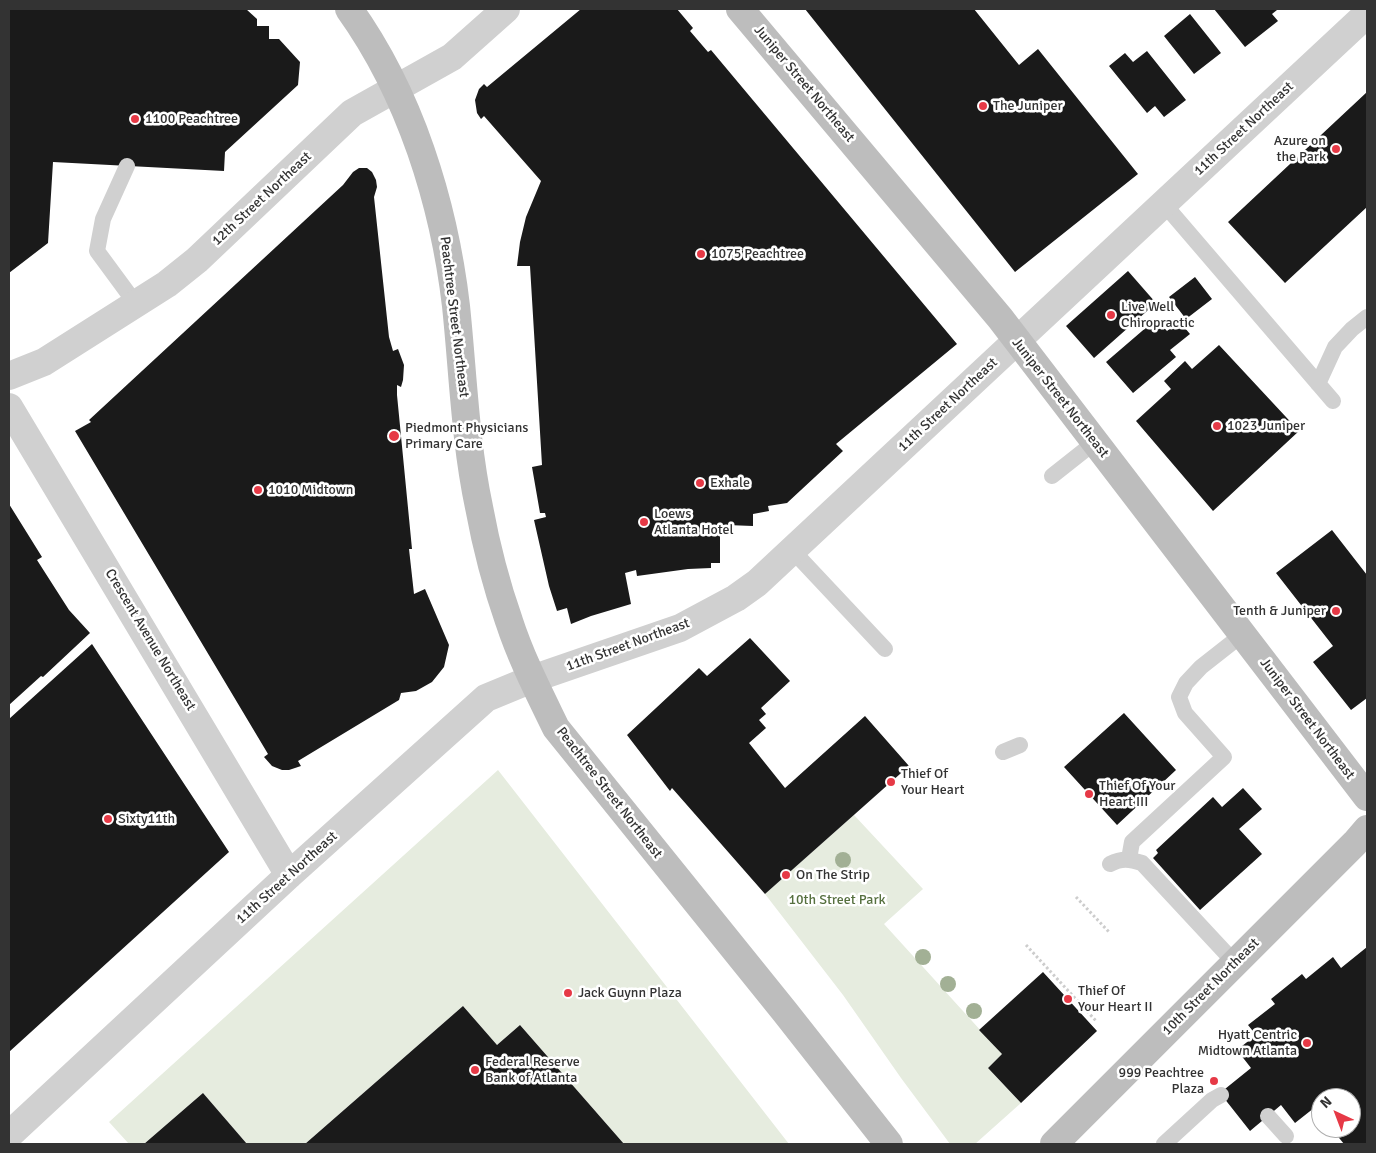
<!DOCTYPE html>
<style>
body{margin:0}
#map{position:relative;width:1376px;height:1153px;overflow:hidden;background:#fff;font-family:Signika,sans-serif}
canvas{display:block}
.frame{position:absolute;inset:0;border:10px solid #333;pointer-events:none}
.north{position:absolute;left:1311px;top:1088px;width:50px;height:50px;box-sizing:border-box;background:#fff;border:1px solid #adadad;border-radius:50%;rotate:317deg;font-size:14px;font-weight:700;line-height:20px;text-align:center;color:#333}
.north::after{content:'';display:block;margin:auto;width:18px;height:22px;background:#e63946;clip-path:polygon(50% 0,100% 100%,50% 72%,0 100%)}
</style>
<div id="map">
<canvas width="1376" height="1153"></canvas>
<div class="frame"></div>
<div class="north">N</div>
</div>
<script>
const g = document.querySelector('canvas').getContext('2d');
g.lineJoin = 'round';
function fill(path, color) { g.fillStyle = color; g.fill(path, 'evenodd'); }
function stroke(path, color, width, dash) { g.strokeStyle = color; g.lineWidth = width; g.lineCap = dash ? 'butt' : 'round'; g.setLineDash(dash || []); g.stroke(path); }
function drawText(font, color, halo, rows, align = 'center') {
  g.font = font + ' Signika,sans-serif'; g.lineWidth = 5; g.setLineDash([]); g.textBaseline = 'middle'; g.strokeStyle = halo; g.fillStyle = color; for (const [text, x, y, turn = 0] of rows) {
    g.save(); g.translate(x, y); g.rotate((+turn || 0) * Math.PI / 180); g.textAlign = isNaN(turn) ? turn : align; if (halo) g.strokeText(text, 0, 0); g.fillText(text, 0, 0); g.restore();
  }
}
const green = new Path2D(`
 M498 770 789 1144H624L520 1025 497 1045 463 1006 305 1144H247L203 1093 144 1144H129L109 1122Z
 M854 815 923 889 884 924 1002 1054 988 1068 1021 1103 975 1144H950L901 1078 843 995 765 894Z`);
const building = new Path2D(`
 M9 9H246L257 19V26H269V39H279L300 62 298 85 225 152 224 171 53 162 48 243 9 273Z
 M581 9H677L693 28 690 31 708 52 711 50 957 344 836 444 843 451 787 503 768 506 769 511 753 514V526L727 525 726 532H720V563H711V568L688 569 637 576 636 570 625 573 631 604 591 616 571 624 567 608 557 611 549 586 534 520 546 517 545 513H540L532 467 542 465 530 266H517L520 242 526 217 541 181 484 116 481 119 477 113 475 100 479 89 484 84 487 87Z
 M805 9H974L1019 65 1038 49 1138 174 1015 272Z
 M1214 9H1275L1277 10 1272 14 1278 21 1245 47Z
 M1190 14 1221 53 1194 74 1164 36Z
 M1147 51 1186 100 1164 117 1155 106 1147 113 1109 66 1125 53 1133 62Z
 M1367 92V207L1285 283 1228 222Z
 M359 168H367L372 172 376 180 377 187 374 197 389 337 393 351 398 349 404 365 403 380 401 387 397 385V395L412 549H409L414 594 425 589 449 645 444 667 432 682 416 691 401 693 399 700 298 761 301 766 289 770H282L272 766 264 757 268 754 75 431 91 422 89 420 343 185 353 172Z
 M1128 271 1156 303 1094 358 1066 326Z
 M1195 277 1212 299 1186 319 1169 297Z
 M1156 319 1167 331 1179 321 1190 334 1170 350 1176 357 1133 393 1106 362Z
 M1219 345 1299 431 1213 511 1136 421 1171 389 1164 381 1185 361 1192 369Z
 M9 504 42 557 37 560 69 610 90 633 43 677 41 676 9 705Z
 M1332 530 1367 575V698L1351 710 1313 662 1333 646 1276 573Z
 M750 638 790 681 761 708 766 714 759 720 766 728 749 743 785 788 865 716 909 766 765 894 672 788 670 791 627 735 699 668 707 676Z
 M92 644 229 852 9 1052V719Z
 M1124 713 1176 770 1117 825 1064 767Z
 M1243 788 1262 809 1239 829 1262 854 1200 910 1153 858 1158 853 1156 850 1213 797 1222 807Z
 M1367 947V1144H1344L1331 1128H1351V1098H1321V1116L1314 1108 1295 1123 1281 1105 1250 1131 1220 1093 1251 1068 1237 1050 1256 1035 1248 1025 1275 1004 1271 999 1302 974 1306 979 1333 957 1341 968Z
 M1043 972 1097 1031 1021 1103 988 1068 1002 1054 979 1030Z
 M463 1006 497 1045 520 1025 624 1144H305Z
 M203 1093 247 1144H144Z`);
const path = new Path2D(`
 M1076 897 1109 932
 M1026 945 1097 1022`);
const service = new Path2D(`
 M127 166 103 219 97 251 136 304
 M1164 204 1333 401
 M1318 384 1335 347 1352 329 1367 317
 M1052 476 1095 442
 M792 550 885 649
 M1003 752 1020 745
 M1129 859 1132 842 1224 757 1185 713 1179 697 1186 683 1201 667 1243 634
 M1110 864C1122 858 1129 859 1142 863L1235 963
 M1268 1116 1286 1136
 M1164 1144 1212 1100 1221 1095`);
const minor = new Path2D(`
 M9 376 44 362 167 284 197 260 352 113 452 57 506 9
 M9 407 289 875
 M9 1135 289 875 486 698 532 679 680 628 736 598 757 583 1367 14`);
const secondary = new Path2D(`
 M349 9C410 94 444 203 456 306 463 373 465 441 479 507 486 545 496 584 509 621 521 658 539 693 556 728L785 1012 889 1144
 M740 9 1000 318 1367 797
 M1054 1144 1355 843 1367 829`);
const trees = [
 [843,860],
 [923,957],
 [948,984],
 [974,1011]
];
const markers = [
 [983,106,5,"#e63946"],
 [135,119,5,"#e63946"],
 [1336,149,5,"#e63946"],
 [701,254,5,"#e63946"],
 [1111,315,5,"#e63946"],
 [1217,426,5,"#e63946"],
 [394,436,6,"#e63946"],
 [700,483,5,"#e63946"],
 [258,490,5,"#e63946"],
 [644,522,5,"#e63946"],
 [1336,611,5,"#e63946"],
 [891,782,5,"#e63946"],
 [1089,794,5,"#e63946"],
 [108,819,5,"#e63946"],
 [786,875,5,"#e63946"],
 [568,993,5,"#e63946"],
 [1068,999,5,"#e63946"],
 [1307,1043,5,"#e63946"],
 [475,1070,5,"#e63946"],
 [1214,1081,5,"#e63946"]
];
const streetNames = [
 ["Juniper Street Northeast",804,84,50],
 ["11th Street Northeast",1244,129,-43],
 ["12th Street Northeast",262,199,-43],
 ["Peachtree Street Northeast",454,317,83],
 ["Juniper Street Northeast",1060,398,52],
 ["11th Street Northeast",948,405,-43],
 ["Crescent Avenue Northeast",150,640,59],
 ["11th Street Northeast",628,645,-20],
 ["Juniper Street Northeast",1307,719,53],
 ["Peachtree Street Northeast",609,793,52],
 ["11th Street Northeast",287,878,-42],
 ["10th Street Northeast",1211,987,-45]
];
const poiNames = [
 ["The Juniper",993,106],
 ["1100 Peachtree",145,119],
 ["Azure on",1326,141,"right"],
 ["the Park",1326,157,"right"],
 ["1075 Peachtree",711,254],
 ["Live Well",1121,307],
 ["Chiropractic",1121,323],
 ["1023 Juniper",1227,426],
 ["Piedmont Physicians",405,428],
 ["Primary Care",405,444],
 ["Exhale",710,483],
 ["1010 Midtown",268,490],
 ["Loews",654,514],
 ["Atlanta Hotel",654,530],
 ["Tenth & Juniper",1326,611,"right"],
 ["Thief Of",901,774],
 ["Your Heart",901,790],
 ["Thief Of Your",1099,786],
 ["Heart III",1099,802],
 ["Sixty11th",118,819],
 ["On The Strip",796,875],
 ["Thief Of",1078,991],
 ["Your Heart II",1078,1007],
 ["Jack Guynn Plaza",578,993],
 ["Hyatt Centric",1297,1035,"right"],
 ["Midtown Atlanta",1297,1051,"right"],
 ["Federal Reserve",485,1062],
 ["Bank of Atlanta",485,1078],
 ["999 Peachtree",1204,1073,"right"],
 ["Plaza",1204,1089,"right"]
];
const parkNames = [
 ["10th Street Park",837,900]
];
fill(green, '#e6ecdf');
fill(building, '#1a1a1a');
stroke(path, '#cdcdcd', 3, [2.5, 2.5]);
stroke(service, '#d0d0d0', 16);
stroke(minor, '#d0d0d0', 28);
stroke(secondary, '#bdbdbd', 28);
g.fillStyle = '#a2b095';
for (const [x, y] of trees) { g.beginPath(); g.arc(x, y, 8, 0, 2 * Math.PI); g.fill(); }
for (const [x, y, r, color] of markers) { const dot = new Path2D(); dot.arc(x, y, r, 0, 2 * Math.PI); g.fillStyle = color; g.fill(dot); stroke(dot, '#fff', 2); }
drawText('14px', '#333', '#fff', streetNames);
drawText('14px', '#333', '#fff', poiNames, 'left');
drawText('14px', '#56703f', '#fff', parkNames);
</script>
